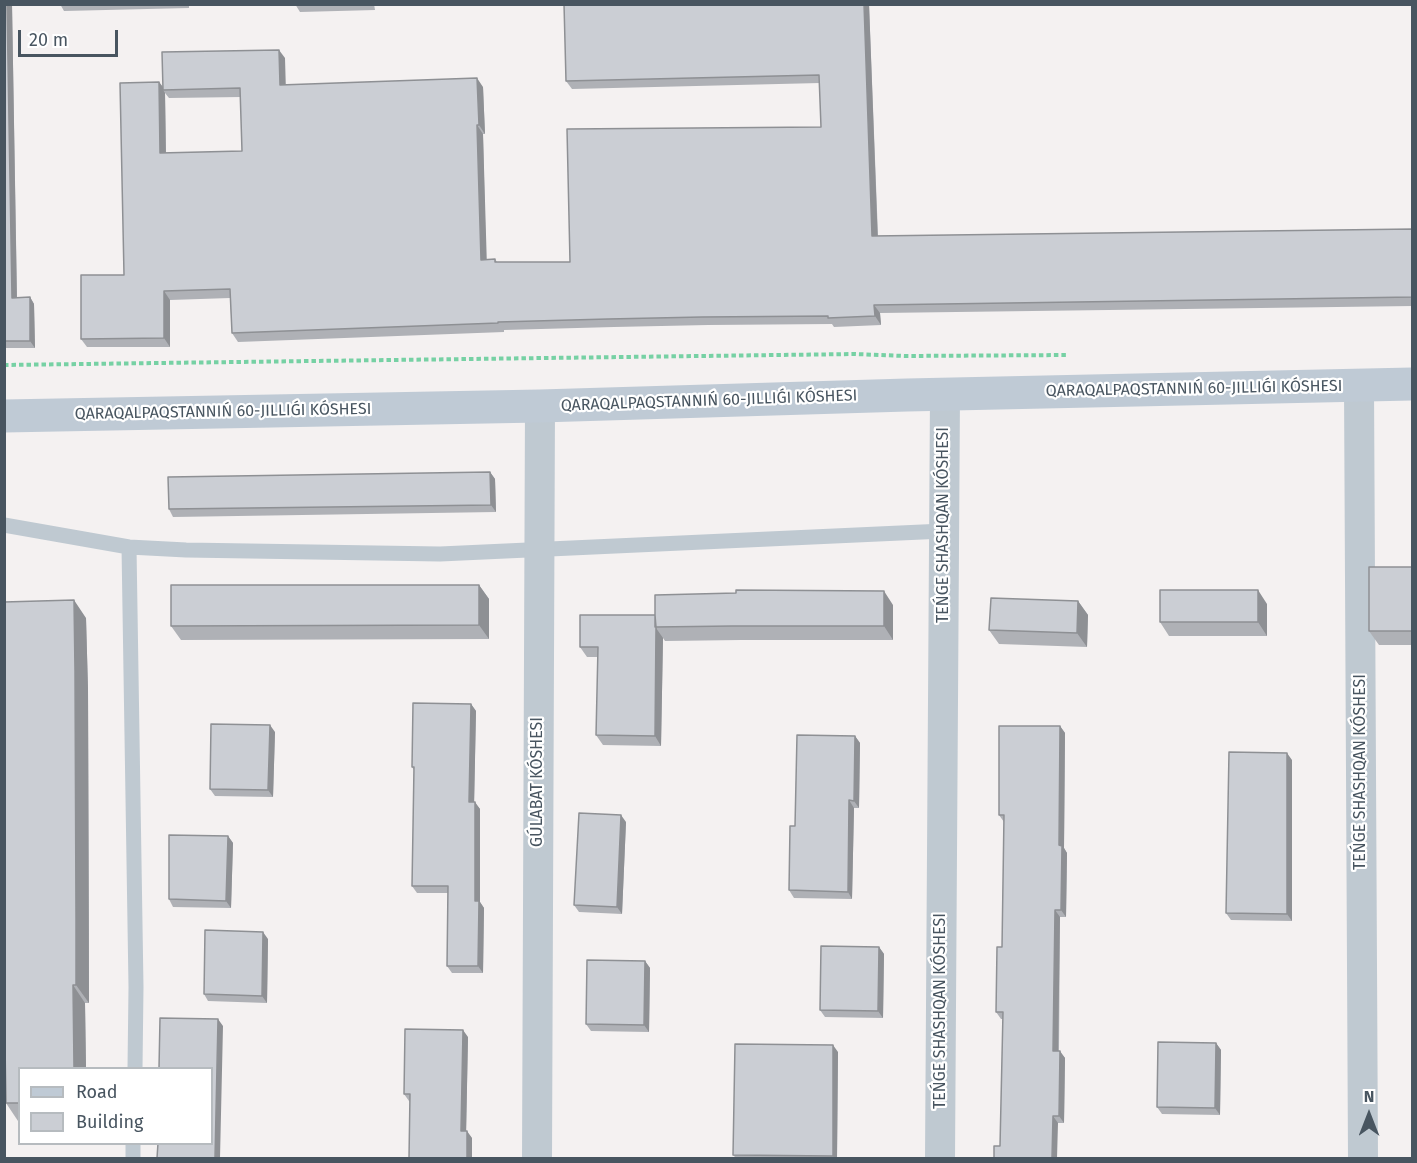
<!DOCTYPE html>
<meta charset="utf-8">
<style>
body{margin:0}
#map{position:relative;width:1417px;height:1163px;overflow:hidden;background:#f4f1f1;font-family:"Fira Sans",sans-serif}
canvas{display:block}
.frame{position:absolute;inset:0;border:6px solid #485560;pointer-events:none}
.legend{position:absolute;left:18px;top:1067px;width:195px;height:78px;box-sizing:border-box;background:#fff;border:2px solid #b6bbbf;margin:0;padding:8px 10px;list-style:none;font-size:18px;color:#485560}
.legend li{display:flex;align-items:center;gap:12px;height:30px}
.legend b{width:30px;border:2px solid #b6bbbf}
.north{position:absolute;left:1339px;top:1085px;width:60px;height:60px;-webkit-text-stroke:4px #fff;paint-order:stroke;rotate:0deg;font-size:16px;font-weight:700;line-height:24px;text-align:center;color:#485560}
.north::after{content:'';display:block;margin:auto;width:21px;height:27px;background:#485560;clip-path:polygon(50% 0,100% 100%,50% 72%,0 100%)}
.scale{position:absolute;left:18px;top:30px;width:100px;height:27px;box-sizing:border-box;border:3px solid #485560;border-top:0;padding-left:8px;font-size:18px;line-height:21px;white-space:nowrap;color:#485560;-webkit-text-stroke:4px #fff;paint-order:stroke}
</style>
<div id="map">
<canvas width="1417" height="1163"></canvas>
<div class="frame"></div>
<ul class="legend">
<li><b style="height:8px;background:#bfcad5"></b>Road</li>
<li><b style="height:16px;background:#cbced4"></b>Building</li>
</ul>
<div class="north">N</div>
<div class="scale">20 m</div>
</div>
<script>
const g = document.querySelector('canvas').getContext('2d');
g.lineJoin = 'round';
function stroke(path, color, width, dash) { g.strokeStyle = color; g.lineWidth = width; g.lineCap = dash ? 'butt' : 'round'; g.setLineDash(dash || []); g.stroke(path); }
function fill(path, color) { g.fillStyle = color; g.fill(path, 'evenodd'); }
function drawText(font, color, halo, rows, align = 'center') {
  g.font = font + ' "Fira Sans",sans-serif'; g.lineWidth = 4.5; g.setLineDash([]); g.textBaseline = 'middle'; g.strokeStyle = halo; g.fillStyle = color; for (const [text, x, y, turn = 0] of rows) {
    g.save(); g.translate(x, y); g.rotate((+turn || 0) * Math.PI / 180); g.textAlign = isNaN(turn) ? turn : align; if (halo) g.strokeText(text, 0, 0); g.fillText(text, 0, 0); g.restore();
  }
}
const path = new Path2D(`
 M4 365 855 354 905 356 1067 355`);
const lane = new Path2D(`
 M4 525 129 547 186 550 440 554 944 531
 M129 547 136 987 135 1068
 M133 1158V1144`);
const street = new Path2D(`
 M1359 386 1363 1158
 M537 1158 540 406
 M940 1158 945 395`);
const secondary = new Path2D(`
 M4 416 540 406 907 395 1412 384`);
const wall = new Path2D(`
 M4 4H12L17 297H30L34 304 35 348H4Z
 M60 4H189V8L64 11Z
 M295 4H374L375 10 300 12Z
 M429 4H476V5L430 6Z
 M564 4H869L878 236 1413 229V306L880 313 881 325 834 327 832 324 708 325 614 327 504 330V332L238 342 232 333 230 298 170 300V347H87L81 339 124 275 159 82 163 87 285 58V84L483 87 485 134H483L486 259H495L497 262H570L821 127 820 83 572 89 566 81ZM165 93 169 98 241 97 242 151 166 153Z
 M490 472 495 479 496 512 173 517 169 509Z
 M1413 567V645H1379L1369 631Z
 M479 585 489 599V639L181 640 171 626Z
 M1078 601 1088 615 1087 647 999 644 989 630Z
 M1267 604V636H1169L1160 622Z
 M893 605V640H741L665 641 663 638 661 746 603 745 596 735 598 657H587L580 647 655 615Z
 M86 618 88 689 89 937V1003H85L86 1068H20V1121H18L6 1103Z
 M471 704 476 711 474 802 480 809V902L484 908 483 973H452L447 966 448 893H417L412 886 414 770 412 767Z
 M1060 726 1065 733 1064 848 1067 853 1066 917H1060L1059 1051 1065 1058 1064 1123H1058L1000 1146 1003 1019H1001L996 1012 1002 947 1004 822 999 815Z
 M275 732 273 797 215 796 210 789Z
 M855 736 860 743 859 808H854L852 899 794 898 789 890 795 826Z
 M1292 760V921L1231 920 1226 913Z
 M626 822 622 914 579 912 574 905Z
 M228 836 233 843 231 908 173 907 169 899Z
 M268 939 267 1003 208 1001 204 994Z
 M879 947 884 954 883 1018 825 1017 820 1010Z
 M645 961 650 968 649 1032 591 1031 586 1024Z
 M468 1037 466 1131 472 1138 409 1101 404 1094Z
 M1216 1043 1221 1050 1220 1115 1162 1114 1157 1107Z
 M838 1052 837 1158H736L733 1155Z`);
const shadedWall = new Path2D(`
 M7 4H12L17 305 12 298Z
 M864 4H869L878 245 872 236Z
 M279 50 285 58 286 93 280 85Z
 M477 78 483 87 485 134 479 125Z
 M159 82 165 90H163L165 93 166 162 160 153Z
 M477 125 483 134 487 268 481 260Z
 M164 291 170 300V347L164 338Z
 M30 297 34 304 35 348 30 341Z
 M874 305 880 313 881 325 875 316Z
 M490 472 495 479 496 512 491 505Z
 M479 585 489 599V639L479 625Z
 M1258 590 1267 604V636L1258 622Z
 M884 591 893 605V640L884 626Z
 M74 600 86 618 88 689 89 1003 76 985Z
 M1078 601 1088 615 1087 647 1077 633Z
 M656 628 663 638 661 746 655 736Z
 M471 704 476 711 474 809 469 802Z
 M270 725 275 732 273 797 268 790Z
 M1060 726 1065 733 1064 848 1067 853 1066 917 1061 910 1059 845Z
 M855 736 860 743 859 808 854 801Z
 M1287 753 1292 760V921L1287 914Z
 M849 800 854 808 852 899 848 892Z
 M475 802 480 809V902L484 908 483 973 478 966 475 901Z
 M621 815 626 822 622 914 617 907Z
 M228 836 233 843 231 908 226 901Z
 M1055 910 1060 917 1058 1058 1053 1051Z
 M263 932 268 939 267 1003 262 996Z
 M879 947 884 954 883 1018 878 1011Z
 M645 961 650 968 649 1032 644 1025Z
 M73 985 85 1003 86 1068H74Z
 M218 1019 223 1026 220 1158H215Z
 M463 1030 468 1037 466 1138 461 1131Z
 M1216 1043 1221 1050 1220 1115 1215 1108Z
 M833 1045 838 1052 837 1158H834L833 1156Z
 M1060 1051 1065 1058 1064 1123 1059 1116Z
 M1053 1116 1058 1123 1057 1158H1052Z
 M467 1131 472 1138V1158H467Z`);
const building = new Path2D(`
 M4 4H7L12 298 30 297V341H4Z
 M295 4H324L295 5Z
 M564 4H864L872 236 1413 229V297L874 305 875 316 828 318V316L702 317 608 319 498 322V323L232 333 230 289 164 291V338L81 339V275H124L120 83 159 82 160 153 242 151 240 88 163 90 162 52 279 50 280 85 477 78 479 125H477L481 260 495 259V262H570L567 129 821 127 819 75 566 81Z
 M490 472 491 505 169 509 168 477Z
 M1369 567H1413V631H1369Z
 M171 585H479V625L171 626Z
 M736 590 884 591V626H732L655 627V595L736 593Z
 M1160 590H1258V622H1160Z
 M991 598 1078 601 1077 633 989 630Z
 M74 600 75 671 76 919V985H73L74 1068H20V1103H6L4 989V602Z
 M580 615H655L656 627 655 736 596 735 598 647H580Z
 M413 703 471 704 469 802H475V901H479L478 966H447L448 886H412L414 767H412Z
 M211 724 270 725 268 790 210 789Z
 M999 726H1060L1059 845 1062 846 1061 910H1055L1053 1051H1060L1059 1116H1053L1052 1158H994V1146H1000L1003 1012H996L997 947H1002L1004 815H999Z
 M797 735 855 736 854 801 849 800 848 892 789 890 790 826H795Z
 M1229 752 1287 753V914L1226 913Z
 M579 813 621 815 617 907 574 905Z
 M169 835 228 836 226 901 169 899Z
 M205 930 263 932 262 996 204 994Z
 M821 946 879 947 878 1011 820 1010Z
 M587 960 645 961 644 1025 586 1024Z
 M160 1018 218 1019 215 1158H157L158 1143H212V1068H159Z
 M405 1029 463 1030 461 1131H467V1158H409L410 1094H404Z
 M1158 1042 1216 1043 1215 1108 1157 1107Z
 M735 1044 833 1045V1156L733 1155Z`);
const streetNames = [
 ["QARAQALPAQSTANNIŃ 60-JILLIǴI KÓSHESI",1194,389,-1],
 ["QARAQALPAQSTANNIŃ 60-JILLIǴI KÓSHESI",709,401,-2],
 ["QARAQALPAQSTANNIŃ 60-JILLIǴI KÓSHESI",223,412,-1],
 ["TEŃGE SHASHQAN KÓSHESI",944,525,-90],
 ["TEŃGE SHASHQAN KÓSHESI",1361,772,-90],
 ["GÚLABAT KÓSHESI",538,782,-90],
 ["TEŃGE SHASHQAN KÓSHESI",941,1011,-90]
];
stroke(path, '#76d1a4', 4, [4.5, 3]);
stroke(lane, '#bfc9d1', 15);
stroke(street, '#bfc9d1', 30);
stroke(secondary, '#bfcad5', 33);
fill(wall, '#afb1b6');
fill(shadedWall, '#8e9094');
fill(building, '#cbced4');
stroke(building, '#8e9094', 1.5);
drawText('16px', '#485560', '#fff', streetNames);
</script>
